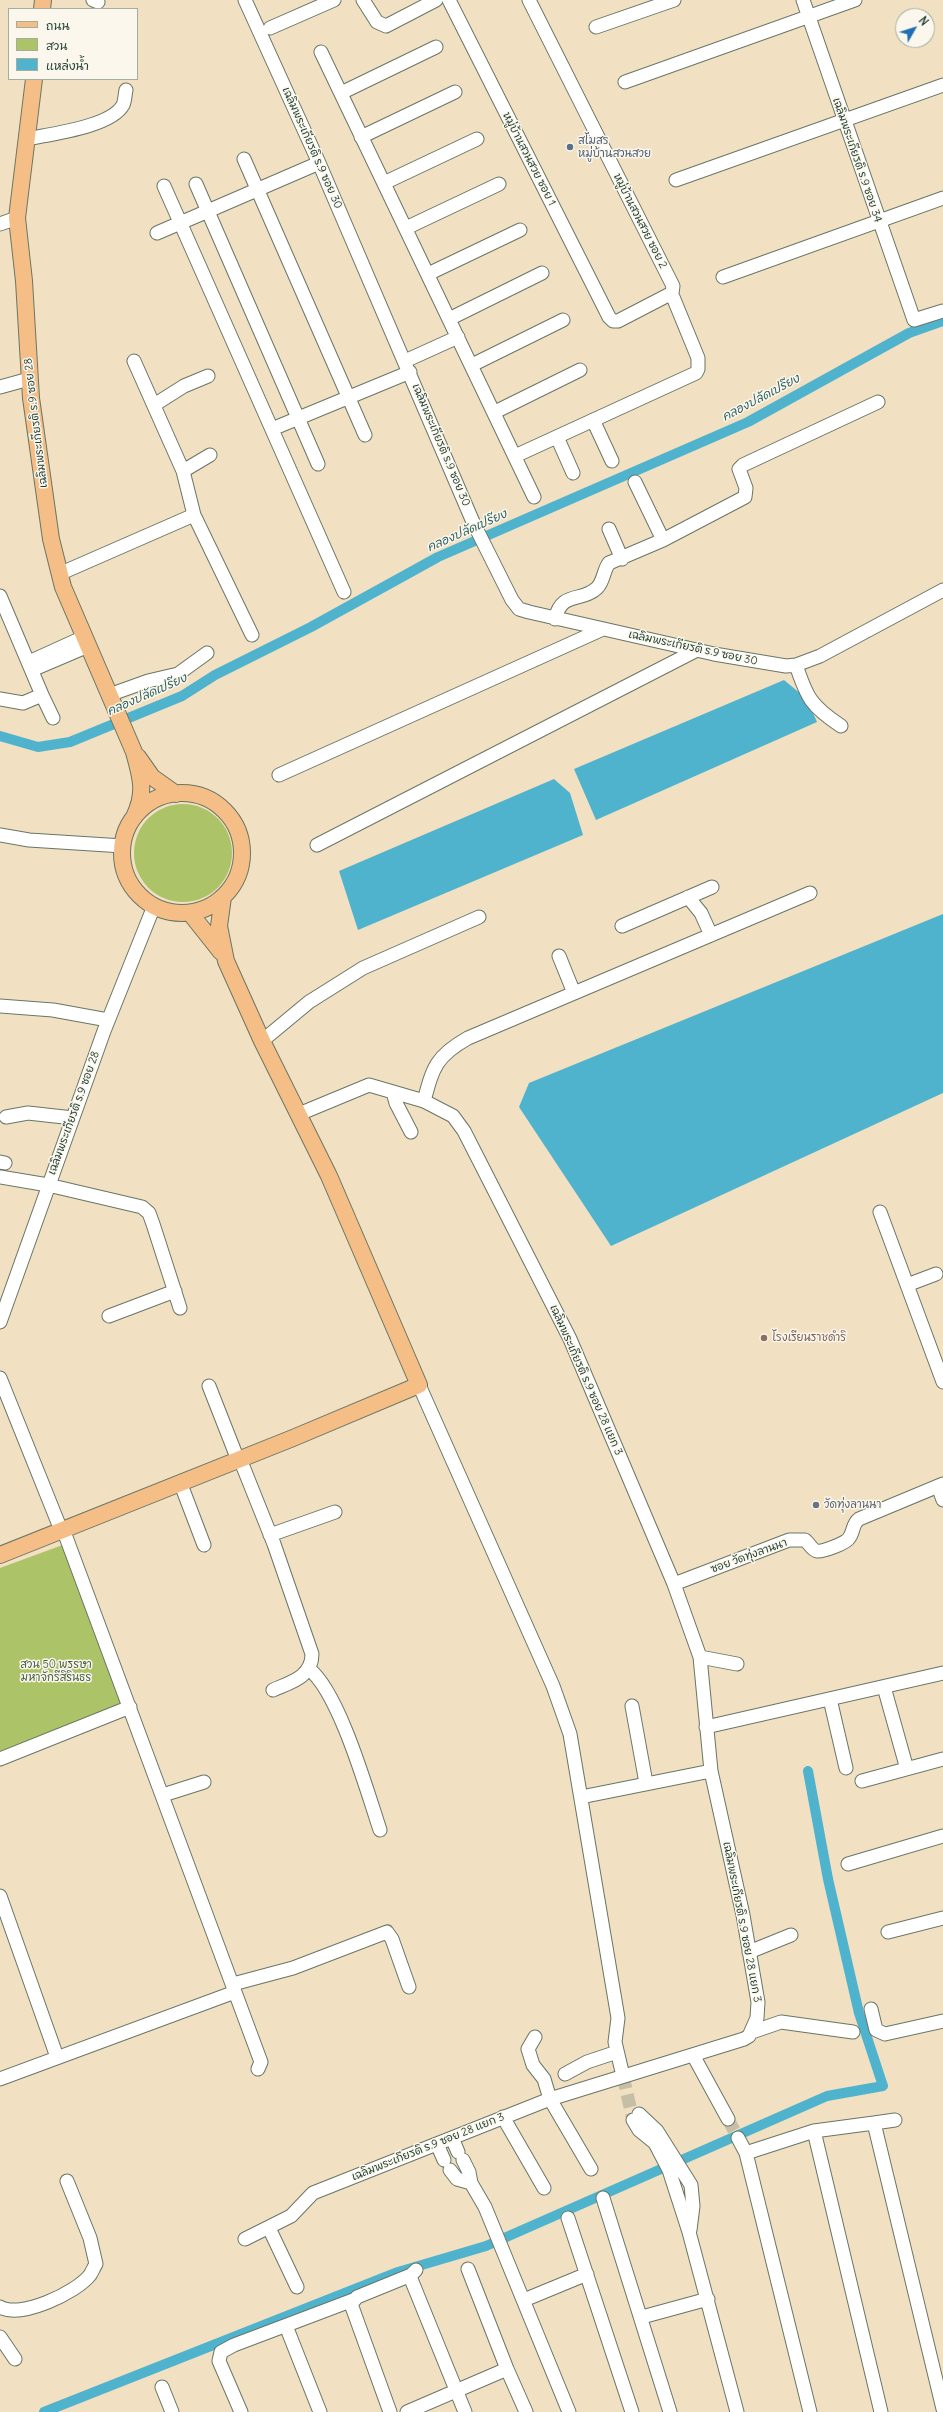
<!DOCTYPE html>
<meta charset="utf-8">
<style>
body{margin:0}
#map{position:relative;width:943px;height:2412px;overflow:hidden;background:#f1e0c1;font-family:Delius,"Playpen Sans Thai",sans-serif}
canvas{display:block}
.legend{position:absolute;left:8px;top:8px;width:130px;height:72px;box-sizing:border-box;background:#fbf7ec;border:1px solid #a3ada2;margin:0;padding:5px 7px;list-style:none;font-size:12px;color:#1f3d34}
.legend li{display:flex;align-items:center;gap:8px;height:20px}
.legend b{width:20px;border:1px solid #a3ada2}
.north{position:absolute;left:895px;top:8px;width:40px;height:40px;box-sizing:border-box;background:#fbf7ec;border:1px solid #a3ada2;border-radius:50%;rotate:51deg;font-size:11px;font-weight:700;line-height:16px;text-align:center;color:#1f3d34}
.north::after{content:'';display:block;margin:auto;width:14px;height:18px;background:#1f6fb2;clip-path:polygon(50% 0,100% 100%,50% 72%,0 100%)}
</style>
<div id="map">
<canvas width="943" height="2412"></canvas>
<ul class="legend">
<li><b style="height:5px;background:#f5be86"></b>ถนน</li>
<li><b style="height:11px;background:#acc368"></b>สวน</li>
<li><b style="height:11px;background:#4fb3ce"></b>แหล่งน้ำ</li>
</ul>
<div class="north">N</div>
</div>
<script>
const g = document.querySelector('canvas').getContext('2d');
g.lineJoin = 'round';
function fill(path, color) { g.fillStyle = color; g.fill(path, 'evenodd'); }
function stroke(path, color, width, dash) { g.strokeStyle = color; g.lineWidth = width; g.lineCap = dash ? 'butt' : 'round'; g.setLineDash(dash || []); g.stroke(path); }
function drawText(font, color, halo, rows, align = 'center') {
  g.font = font + ' Delius,"Playpen Sans Thai",sans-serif'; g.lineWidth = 3; g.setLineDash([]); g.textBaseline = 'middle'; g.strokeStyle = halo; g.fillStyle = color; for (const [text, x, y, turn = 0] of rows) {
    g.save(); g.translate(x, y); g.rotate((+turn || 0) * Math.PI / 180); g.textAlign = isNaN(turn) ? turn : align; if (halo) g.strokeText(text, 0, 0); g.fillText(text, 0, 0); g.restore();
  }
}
const green = new Path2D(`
 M134 853a49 49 0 1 1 98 0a49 49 0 1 1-98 0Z
 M68 1543 127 1704 0 1753V1568Z`);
const water = new Path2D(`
 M784 680 807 699 817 722 596 820 574 769Z
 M554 779 570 793 583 835 358 930 339 871Z
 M943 914V1093L611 1246 519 1107 529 1083Z`);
const canal = new Path2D(`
 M0 736 38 747 70 742 182 696 215 675 311 627 438 557 748 422 909 333 943 321
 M44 2412 398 2272 486 2246 827 2096 883 2086 859 2013 828 1879 808 1771`);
const minorTunnel = new Path2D(`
 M623 2076 633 2120
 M728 2119 738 2138`);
const minor = new Path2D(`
 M93 0 98 2
 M245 0 319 163 473 522 512 600 519 609 529 612 714 654 786 666 796 665 820 656 943 590
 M363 0 377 22 386 26 436 0
 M449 0 609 317 613 321H618L672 293 673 286 529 0
 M803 0 914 320 943 311
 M596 27 674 0
 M270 28 334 0
 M321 52 534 497
 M625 82 855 0
 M341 93 436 47
 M361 137 455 92
 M27 139C50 134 111 127 123 105 125 101 125 94 126 90
 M244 159 365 435
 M676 180 943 85
 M384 183 477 139
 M196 184 318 464
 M164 186 344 592
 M0 224 17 218
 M406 228 499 184
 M157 233 319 163
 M428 274 520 230
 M723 277 943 198
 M449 319 542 273
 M134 361 183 471 194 515 252 635
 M405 361 458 337
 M472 365 563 320
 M0 387 29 379
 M154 405 184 386 208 376
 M495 412 580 370
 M593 420 612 461
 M272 429 410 372
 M557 437 573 473
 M515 456 696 373 698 369V358L673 297 669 295
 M183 471 210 455
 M635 482 663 540
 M609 529 622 559
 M59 574 194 515
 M0 596 42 695 23 703 0 699
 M555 619C562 590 581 603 597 588 604 581 603 571 609 563L663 540 745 497 746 488 739 469 743 465 878 402
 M29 662 84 637
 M796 665C807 698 811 706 841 726
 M34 669 88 646
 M42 695 53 718
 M109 695 148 681 178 674 207 653
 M279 775 603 629
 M0 835 29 840 123 846
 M317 845 697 650
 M688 897 701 913 711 935
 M622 926 712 887
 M559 956 574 993
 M0 1006 53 1010 108 1020
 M262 1041 309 1002 363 968 479 917
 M393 1092 396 1103 411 1132
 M424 1101C433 1067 436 1056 468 1038L810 893
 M6 1117 28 1113 73 1118
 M0 1162 5 1163
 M0 1177 48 1185 142 1207 149 1213 153 1224 180 1308
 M880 1212 943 1382
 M907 1285 936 1274
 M109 1316 175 1291
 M0 1322 104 1031 154 906
 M0 1378 61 1530
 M419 1385 553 1686 570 1734 618 2018 615 2042 623 2076
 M209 1386 238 1460
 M240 1459 274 1544 312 1654C312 1677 291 1682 273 1690
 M180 1482 204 1545
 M938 1486 943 1500
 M270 1535 335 1512
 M674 1584 789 1540H805C809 1543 812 1550 817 1551 822 1552 847 1543 849 1538 854 1532 852 1524 859 1519L943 1484
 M700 1657 737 1664
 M309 1669C339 1692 367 1791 380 1830
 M884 1687 905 1762
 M830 1699 846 1768
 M632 1706 646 1783
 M706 1727 943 1673
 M0 1759 130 1707
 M862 1781 943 1759
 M163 1795 204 1782
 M581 1797 711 1771
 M848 1864 943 1836
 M0 1896 57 2057
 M888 1932 943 1918
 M749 1952 791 1935
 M233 1984 293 1968 387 1932 392 1939 409 1987
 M235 1992 261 2062 258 2069
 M871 2009 876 2030 885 2034 943 2021
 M752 2032 781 2022 853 2032
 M535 2037 528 2049 533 2065 544 2079 550 2099 591 2169
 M693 2055 728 2119
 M565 2074 587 2062 617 2052
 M0 2079 235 1992 63 1529
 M639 2114 657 2131 691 2185 693 2206 690 2230
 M503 2117 544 2188
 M633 2120 639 2130 655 2143 669 2170 689 2232 737 2412
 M874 2123 895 2120
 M814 2131 881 2412
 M452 2138 458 2152
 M738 2138 746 2153 810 2412
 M437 2144 444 2160
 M746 2153 814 2131 874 2123 943 2409
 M463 2160 469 2172 471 2183 485 2207 569 2412
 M450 2170 457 2179 471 2183
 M603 2198 670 2412
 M568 2218 632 2412
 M269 2228 297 2287
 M245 2239 291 2216 313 2193 550 2099 744 2039 749 2036 757 2018 758 2002 743 1915 711 1771 700 1657 674 1584 570 1339 464 1131 453 1116 424 1101 369 1085 299 1114
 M416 2270 411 2275V2279L465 2412
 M524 2300 587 2274
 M0 2307C20 2319 76 2293 90 2275 92 2272 94 2267 96 2264L90 2238 67 2181
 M642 2317 708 2299
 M288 2331 320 2412
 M0 2337 15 2359
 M507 2369 526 2412
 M162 2387 172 2412
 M241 2412 219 2361 221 2352 234 2345 353 2300
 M390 2412 351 2304 357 2297 411 2275
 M407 2412 507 2369 468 2269`);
const major = new Path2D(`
 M42 9 43 0
 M34 79 17 218 24 281 31 398 51 539 63 587 134 752C141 777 146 793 134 817
 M138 757 152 777 176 794
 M122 853a60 60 0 1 1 120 0a60 60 0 1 1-120 0Z
 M190 913 221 952
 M0 1555 293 1438 419 1385 329 1176 262 1041 226 961 219 926 223 897`);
const markers = [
 [570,147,4,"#5c6f8a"],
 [764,1338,4,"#8d6e63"],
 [816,1505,4,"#6b7280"]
];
const serviceNames = [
 ["สโมสร",578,141],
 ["หมู่บ้านสวนสวย",578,154]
];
const streetNames = [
 ["เฉลิมพระเกียรติ ร.9 ซอย 30",312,148,66],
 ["หมู่บ้านสวนสวย ซอย 1",529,159,63],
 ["เฉลิมพระเกียรติ ร.9 ซอย 34",857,160,71],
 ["หมู่บ้านสวนสวย ซอย 2",640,221,63],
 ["เฉลิมพระเกียรติ ร.9 ซอย 28",36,423,-97],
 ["เฉลิมพระเกียรติ ร.9 ซอย 30",441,445,67],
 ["เฉลิมพระเกียรติ ร.9 ซอย 30",693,648,12],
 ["เฉลิมพระเกียรติ ร.9 ซอย 28",74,1113,-70],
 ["เฉลิมพระเกียรติ ร.9 ซอย 28 แยก 3",586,1380,66],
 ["ซอย วัดทุ่งลานนา",749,1556,-20],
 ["เฉลิมพระเกียรติ ร.9 ซอย 28 แยก 3",742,1922,79],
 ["เฉลิมพระเกียรติ ร.9 ซอย 28 แยก 3",428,2147,-22]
];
const educationNames = [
 ["โรงเรียนราชดำริ",772,1338]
];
const worshipNames = [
 ["วัดทุ่งลานนา",824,1505]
];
const parkNames = [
 ["สวน 50 พรรษา",56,1665],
 ["มหาจักรีสิรินธร",56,1678]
];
const waterNames = [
 ["คลองปลัดเปรียง",761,398,-28],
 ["คลองปลัดเปรียง",467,531,-24],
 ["คลองปลัดเปรียง",147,695,-24]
];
fill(green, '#acc368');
fill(water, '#4fb3ce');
stroke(canal, '#4fb3ce', 10);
stroke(minorTunnel, '#c7bfa5', 13, [13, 6]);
stroke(minor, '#687665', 15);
stroke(major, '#687665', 18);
stroke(minor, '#fff', 13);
stroke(major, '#f5be86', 16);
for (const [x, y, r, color] of markers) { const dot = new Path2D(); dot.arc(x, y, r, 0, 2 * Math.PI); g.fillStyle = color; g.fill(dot); stroke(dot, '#fbf7ec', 1.5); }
drawText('11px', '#4e5e75', '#fbf7ec', serviceNames, 'left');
drawText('11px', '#1f3d34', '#fbf7ec', streetNames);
drawText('11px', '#785e54', '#fbf7ec', educationNames, 'left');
drawText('11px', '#5b616d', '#fbf7ec', worshipNames, 'left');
drawText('11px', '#425e41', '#fbf7ec', parkNames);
drawText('italic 12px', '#2d6062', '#fbf7ec', waterNames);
</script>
